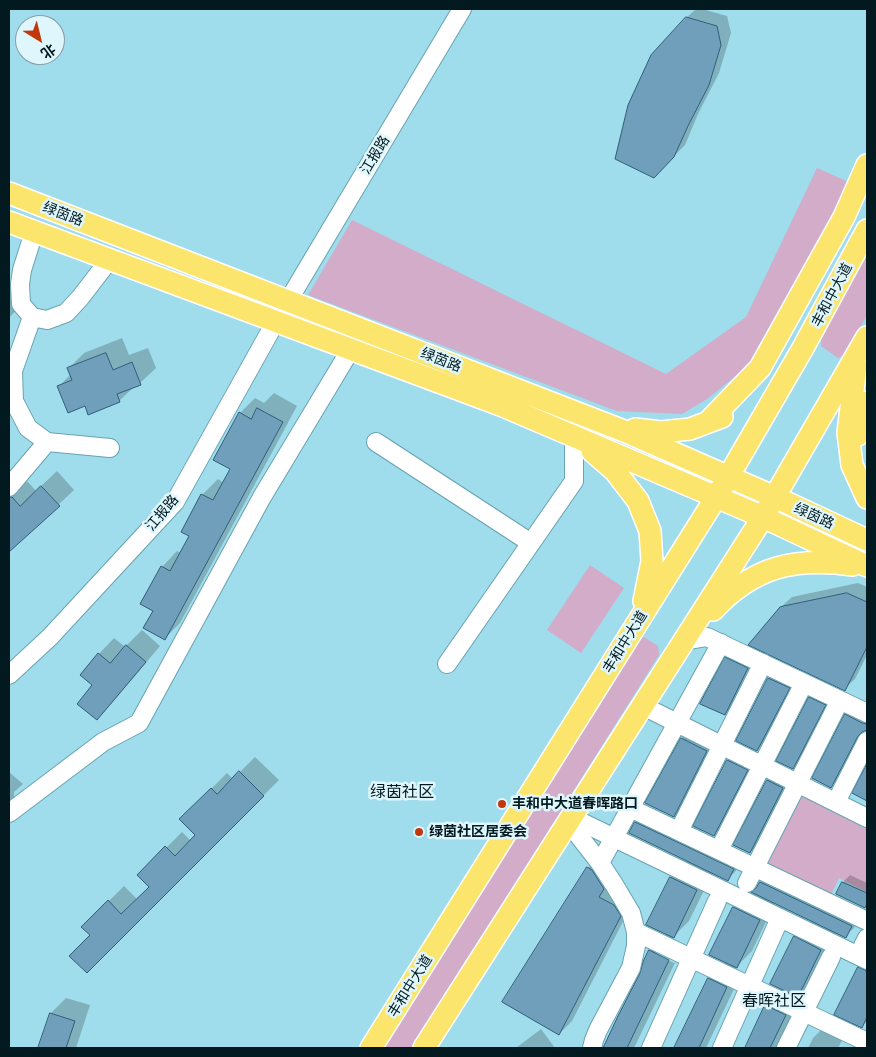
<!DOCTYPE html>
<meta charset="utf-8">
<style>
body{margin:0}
#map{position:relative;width:876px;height:1057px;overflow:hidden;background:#9fdcec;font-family:"Golos Text","Noto Sans SC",sans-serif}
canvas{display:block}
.frame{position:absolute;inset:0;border:10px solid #02191f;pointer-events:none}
.north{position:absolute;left:15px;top:15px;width:50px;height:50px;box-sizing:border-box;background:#dff6fd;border:1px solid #879ea4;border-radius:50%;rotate:144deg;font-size:14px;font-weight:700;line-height:20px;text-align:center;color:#02191f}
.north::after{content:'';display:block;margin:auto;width:18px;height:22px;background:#c1380c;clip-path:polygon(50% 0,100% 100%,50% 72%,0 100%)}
</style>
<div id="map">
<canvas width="876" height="1057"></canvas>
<div class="frame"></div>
<div class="north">北</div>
</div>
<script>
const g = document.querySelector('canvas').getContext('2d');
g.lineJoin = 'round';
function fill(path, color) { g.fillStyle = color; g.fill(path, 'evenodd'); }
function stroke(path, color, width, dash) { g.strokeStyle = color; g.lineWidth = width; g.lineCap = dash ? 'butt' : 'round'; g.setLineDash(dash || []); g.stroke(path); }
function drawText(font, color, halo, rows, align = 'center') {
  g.font = font + ' "Golos Text","Noto Sans SC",sans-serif'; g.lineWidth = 5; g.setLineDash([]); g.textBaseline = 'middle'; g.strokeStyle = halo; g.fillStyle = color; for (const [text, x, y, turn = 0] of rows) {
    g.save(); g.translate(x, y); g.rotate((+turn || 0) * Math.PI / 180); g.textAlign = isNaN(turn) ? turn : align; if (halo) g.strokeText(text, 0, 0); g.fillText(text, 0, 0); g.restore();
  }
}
const green = new Path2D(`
 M817 168 851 183 747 367 707 399 682 414 617 411 308 295 352 220 666 374 746 317Z
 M867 252V315L845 355 838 358 821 346V339Z
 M590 565 624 588 581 653 547 630Z
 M644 637 658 646 659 655 412 1048H379L637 640Z
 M799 787 867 821V892L839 878 829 899 760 865Z`);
const shadow = new Path2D(`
 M696 9H702L727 16 731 33 719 73 698 114 685 145 653 177 686 18Z
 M13 287 20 306 9 318V288Z
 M122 338 129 355 148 348 156 368 140 383 135 386 119 401 85 405 58 387 71 374 69 368 84 353Z
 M274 393 297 406 180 623 165 638 154 610 162 567 177 551 181 553 190 535 202 495 218 479 224 483 232 469 240 413 255 398 264 403Z
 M57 471 74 490 9 551V496L24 482H28L36 491Z
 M858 583 867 587V655L855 679 844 689 781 607 792 597Z
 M142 630 160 646 112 703 97 718 94 685 81 674 99 654 114 638 125 647Z
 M731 653 752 663 730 709 725 714 726 658Z
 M775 672 795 681 764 743 757 750 769 678Z
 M816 691 831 698 799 761 793 768 810 698Z
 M852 709 867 716V729L863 730 837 780 831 786 846 715Z
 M688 732 713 744 680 810 674 816 647 803 682 738Z
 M734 754 753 764 720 828 714 835 728 760Z
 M255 757 279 780 87 972 91 935 83 927 124 886 138 900 151 887 139 875 182 832 191 841 197 835 181 819 227 773 233 779Z
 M9 772 23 784 14 792V798L9 803Z
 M774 774 789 781 756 846 750 852 768 780Z
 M643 815 741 861 735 872 727 879 713 872 689 921 672 938 684 944 635 1046 633 1048H604L619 1016 642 973 650 951 667 934 648 925 671 877 688 860 636 823ZM656 952 676 961 674 963 656 955Z
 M601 854 633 902 572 1021 559 1034 588 868Z
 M769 874 859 917 854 928 845 936 837 932 813 980 796 997 800 999 777 1048H746L766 1006 783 989 795 937 812 920 775 903 752 951 735 968 742 972 706 1048H675L709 979 726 962 734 908 749 892 752 894Z
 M850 875 867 883V908L837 894 843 882Z
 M867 959V1021L862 1026 859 968Z
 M66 998 90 1005 76 1048H40L51 1013Z
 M828 1023 847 1031 838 1048H808L813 1038Z
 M541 1029 555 1048H516Z`);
const building = new Path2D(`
 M686 17 717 26 721 45 709 85 688 126 674 157 654 178 615 159 628 105 651 55Z
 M106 353 113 370 132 362 141 385 117 394 120 402 88 415 85 406 68 413 57 386 72 380 67 368Z
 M257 408 283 422 165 640 143 628 153 611 140 604 161 566 170 571 189 536 181 532 201 494 213 500 230 469 213 460 239 412 251 419Z
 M41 486 60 506 9 552V497H12L20 506Z
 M847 593 867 602V647L845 691 748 645 780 607Z
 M126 645 146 662 97 720 77 704 92 685 80 675 98 653 110 663Z
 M725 657 748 668 725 715 700 704Z
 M768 678 790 688 757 751 736 741Z
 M809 697 826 705 793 769 776 761Z
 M845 714 862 723 867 724V730L862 732 858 736 831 788 812 778Z
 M681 738 707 751 674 817 645 803Z
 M727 760 748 770 714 836 693 826Z
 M867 764V801L852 793Z
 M239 771 264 796 87 973 69 956 90 935 81 927 108 900 121 914 149 887 137 875 165 846 175 856 195 835 179 819 211 788 217 794Z
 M767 780 783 788 750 853 733 845Z
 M635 822 734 869 728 881 629 833Z
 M587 867 592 870 604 889 599 897 614 905 621 916 559 1035 502 1002Z
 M670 877 697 890 674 938 646 925Z
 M760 882 852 926 846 938 751 892 756 888Z
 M842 882 867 893V904L865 908 836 894Z
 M733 907 760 920 737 968 709 955Z
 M794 936 821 950 798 997 770 984Z
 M649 950 669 960 627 1048H603L618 1016 640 973 643 962Z
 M858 967 867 971V1017L862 1028 834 1015Z
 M708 978 727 987 699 1048H674Z
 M765 1005 786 1015 770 1048H745Z
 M50 1013 75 1021 66 1048H38Z`);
const minor = new Path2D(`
 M34 232 22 270 20 284 21 304 32 317 47 320 66 313 80 298 110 259
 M288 301 462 9
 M32 317 13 371 14 401 28 428 47 442
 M376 442 531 543
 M9 487 47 442 110 448
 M684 641 707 637 867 713
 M447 664 574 481V436
 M9 675 50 637 175 502 276 321
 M643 706 867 818
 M836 802 867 741
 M630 808 867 921
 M9 813 103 742 139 723 262 497 351 349
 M571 817 867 960
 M568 822 600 863 615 886 631 913 636 932V946L631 968 598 1030 594 1040 592 1048
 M679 831 763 663
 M719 850 804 683
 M600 863 721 643
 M747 883 840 700
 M636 932 867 1042
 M863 946 867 938
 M651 1048 717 901
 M722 1048 780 918
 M786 1048 831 957`);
const major = new Path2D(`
 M9 193 624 431 775 497 867 540
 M9 222 503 406 763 517 867 566
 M856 365 848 433 852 465 867 498
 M708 422 760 368 844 217 867 165
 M635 429 661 432 690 429 722 417
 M858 435 861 416 867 402
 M592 451 615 471 638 501 650 531 652 561 644 601
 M713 610C754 566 795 557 853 565
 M371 1048 720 491 803 348 867 230
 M424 1048 763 517 867 337`);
const markers = [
 [502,804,5,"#c1380c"],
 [419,832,5,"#c1380c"]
];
const streetNames = [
 ["江报路",375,155,-59],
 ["绿茵路",63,214,21],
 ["丰和中大道",832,295,-62],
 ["绿茵路",441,360,21],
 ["江报路",162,513,-50],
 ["绿茵路",814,516,25],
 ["丰和中大道",625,642,-58],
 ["丰和中大道",410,986,-58]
];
const poiNames = [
 ["丰和中大道春晖路口",512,804],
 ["绿茵社区居委会",429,832]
];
const quarterNames = [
 ["绿茵社区",402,792],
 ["春晖社区",774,1001]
];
fill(green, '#d2acc8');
fill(shadow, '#0003');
fill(building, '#709fbb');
stroke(building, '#315e78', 1);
stroke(minor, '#68a3b2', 20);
stroke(major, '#fff', 24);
stroke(minor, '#fff', 18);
stroke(major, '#fbe56d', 21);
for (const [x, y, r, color] of markers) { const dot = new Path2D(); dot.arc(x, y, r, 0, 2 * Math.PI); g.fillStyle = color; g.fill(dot); stroke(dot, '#dff6fd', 2); }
drawText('14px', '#02191f', '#dff6fd', streetNames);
drawText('bold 14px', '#02191f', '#dff6fd', poiNames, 'left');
drawText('16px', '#02191f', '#dff6fd', quarterNames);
</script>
